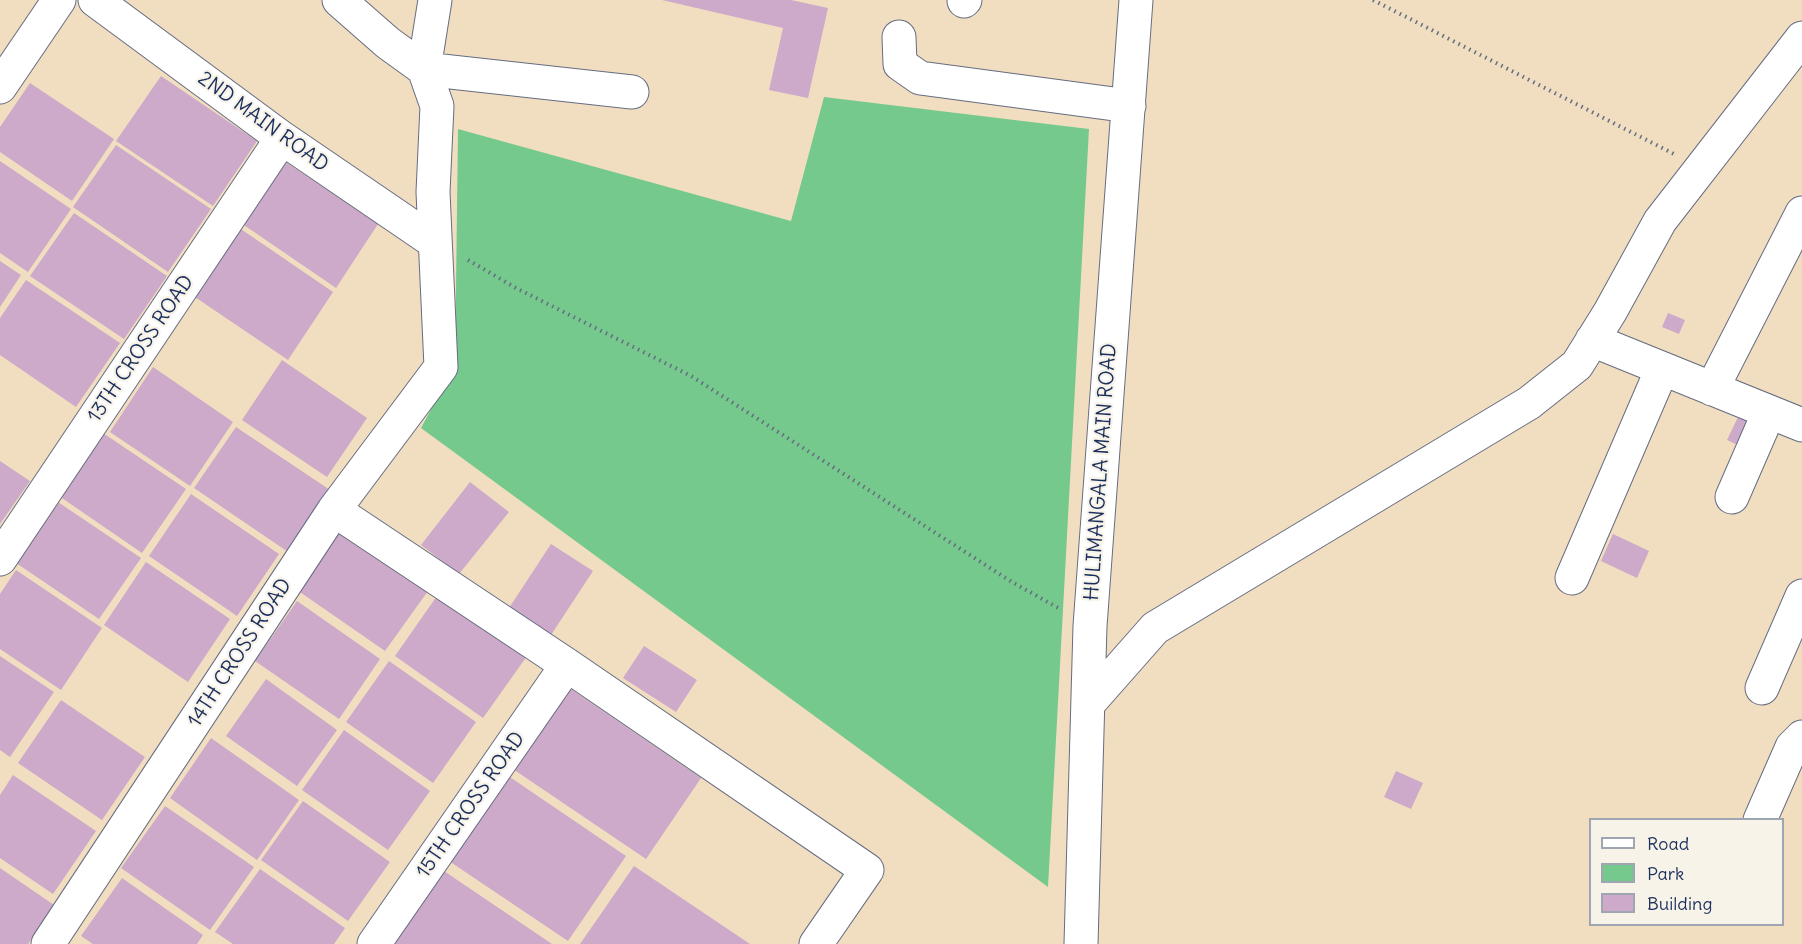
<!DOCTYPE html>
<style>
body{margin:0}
#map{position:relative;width:1802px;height:944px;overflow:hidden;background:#f1dec0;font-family:Delius,sans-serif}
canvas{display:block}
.legend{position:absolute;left:1589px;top:818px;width:195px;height:108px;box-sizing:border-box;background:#f7f3e8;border:2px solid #9fa5b1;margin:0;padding:8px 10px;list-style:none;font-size:18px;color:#1b2f5e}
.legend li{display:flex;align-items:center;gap:12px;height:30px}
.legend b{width:30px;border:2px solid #9fa5b1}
</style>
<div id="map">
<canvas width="1802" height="944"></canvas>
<ul class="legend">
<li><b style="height:8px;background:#fff"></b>Road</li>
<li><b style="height:16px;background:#76c98c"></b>Park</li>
<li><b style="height:16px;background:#cda9ca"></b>Building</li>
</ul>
</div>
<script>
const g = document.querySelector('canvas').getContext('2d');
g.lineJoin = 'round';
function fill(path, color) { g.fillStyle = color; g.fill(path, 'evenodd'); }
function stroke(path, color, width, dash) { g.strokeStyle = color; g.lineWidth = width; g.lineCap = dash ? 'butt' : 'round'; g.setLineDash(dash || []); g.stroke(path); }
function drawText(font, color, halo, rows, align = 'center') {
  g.font = font + ' Delius,sans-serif'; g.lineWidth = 4.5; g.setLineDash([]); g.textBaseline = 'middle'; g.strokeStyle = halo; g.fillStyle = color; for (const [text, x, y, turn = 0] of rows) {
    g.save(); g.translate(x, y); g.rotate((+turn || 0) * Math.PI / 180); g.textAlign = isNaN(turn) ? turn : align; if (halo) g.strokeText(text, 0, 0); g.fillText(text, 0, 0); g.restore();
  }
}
const green = new Path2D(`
 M824 97 1089 129 1048 887 421 428 455 365 458 129 791 221Z`);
const building = new Path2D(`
 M662 0H791L828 8 808 98 769 90 783 28Z
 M161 76 257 141 213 206 116 141Z
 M30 83 114 139 72 201 0 152V127Z
 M116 145 211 209 168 272 73 207Z
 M0 161 71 209 28 272 0 253Z
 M284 161 378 224 336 288 241 223Z
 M74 213 167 276 124 339 30 276Z
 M235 225 333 292 288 360 189 293Z
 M0 261 21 275 0 307Z
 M26 280 120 343 76 407 0 355V318Z
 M1668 313 1685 320 1679 334 1662 327Z
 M282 360 367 418 327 477 242 420Z
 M153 367 233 422 190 486 110 432Z
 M1739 415 1754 423 1742 447 1727 440Z
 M236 427 336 494 294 556 194 488Z
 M103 433 186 489 142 553 59 496Z
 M0 461 30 481 0 524Z
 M470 482 509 512 459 574 421 545Z
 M191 494 279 554 237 616 149 556Z
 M55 500 141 558 99 619 13 561Z
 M340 529 428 591 385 651 297 590Z
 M1613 534 1649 551 1637 578 1601 561Z
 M551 544 593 571 551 635 509 608Z
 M146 562 230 619 188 682 104 625Z
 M16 570 102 628 61 690 0 649V594Z
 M439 593 527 656 483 718 395 656Z
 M297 601 380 659 339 719 255 661Z
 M644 646 697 680 676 712 623 678Z
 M0 656 54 692 10 757 0 750Z
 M389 661 476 722 433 783 346 722Z
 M266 679 337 730 297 786 226 736Z
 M559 681 701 778 646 859 504 763Z
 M61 700 145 757 102 820 18 763Z
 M344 730 430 791 388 850 302 790Z
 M211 738 299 800 257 860 170 798Z
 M501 771 626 856 568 941 443 857Z
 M1396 771 1423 783 1411 809 1384 797Z
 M13 775 96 831 53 894 0 858V795Z
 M303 801 390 862 348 921 261 860Z
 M165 806 254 867 210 930 121 868Z
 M634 866 750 944H580Z
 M438 867 552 944H385Z
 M0 868 54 905 28 944H0Z
 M260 869 345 928 334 944H233L215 932Z
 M122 878 203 935 197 944H93L81 936Z`);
const path = new Path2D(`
 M1373 0 1674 154
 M468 260 516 288 691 376 1012 582 1060 609`);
const minor = new Path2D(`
 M95 0 282 138 433 241
 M435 0 424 69 632 92
 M964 1 965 0
 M899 37 900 64 920 78 1129 106
 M0 87 59 0
 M1592 340 1802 425
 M1712 389 1802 213
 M1732 497 1769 412
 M334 510 567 665 867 870 816 944
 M0 559 282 138
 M1572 578 1662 369
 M1762 688 1802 596
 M1088 704 1155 628 1529 403 1577 365 1610 312 1660 221 1802 38
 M1760 820 1792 747 1802 737
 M48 944 334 510 441 367 433 192 437 106 424 69 388 43 339 0
 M374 944 567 665
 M1081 944 1090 626 1136 0`);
const streetNames = [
 ["2ND MAIN ROAD",263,122,36],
 ["13TH CROSS ROAD",141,349,-56],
 ["HULIMANGALA MAIN ROAD",1101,472,-86],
 ["14TH CROSS ROAD",240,653,-57],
 ["15TH CROSS ROAD",471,805,-55]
];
fill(green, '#76c98c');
fill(building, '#cda9ca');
stroke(minor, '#666c80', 35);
stroke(path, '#666c80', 4, [1.5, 4.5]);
stroke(minor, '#fff', 33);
drawText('20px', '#1b2f5e', '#f7f3e8', streetNames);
</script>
